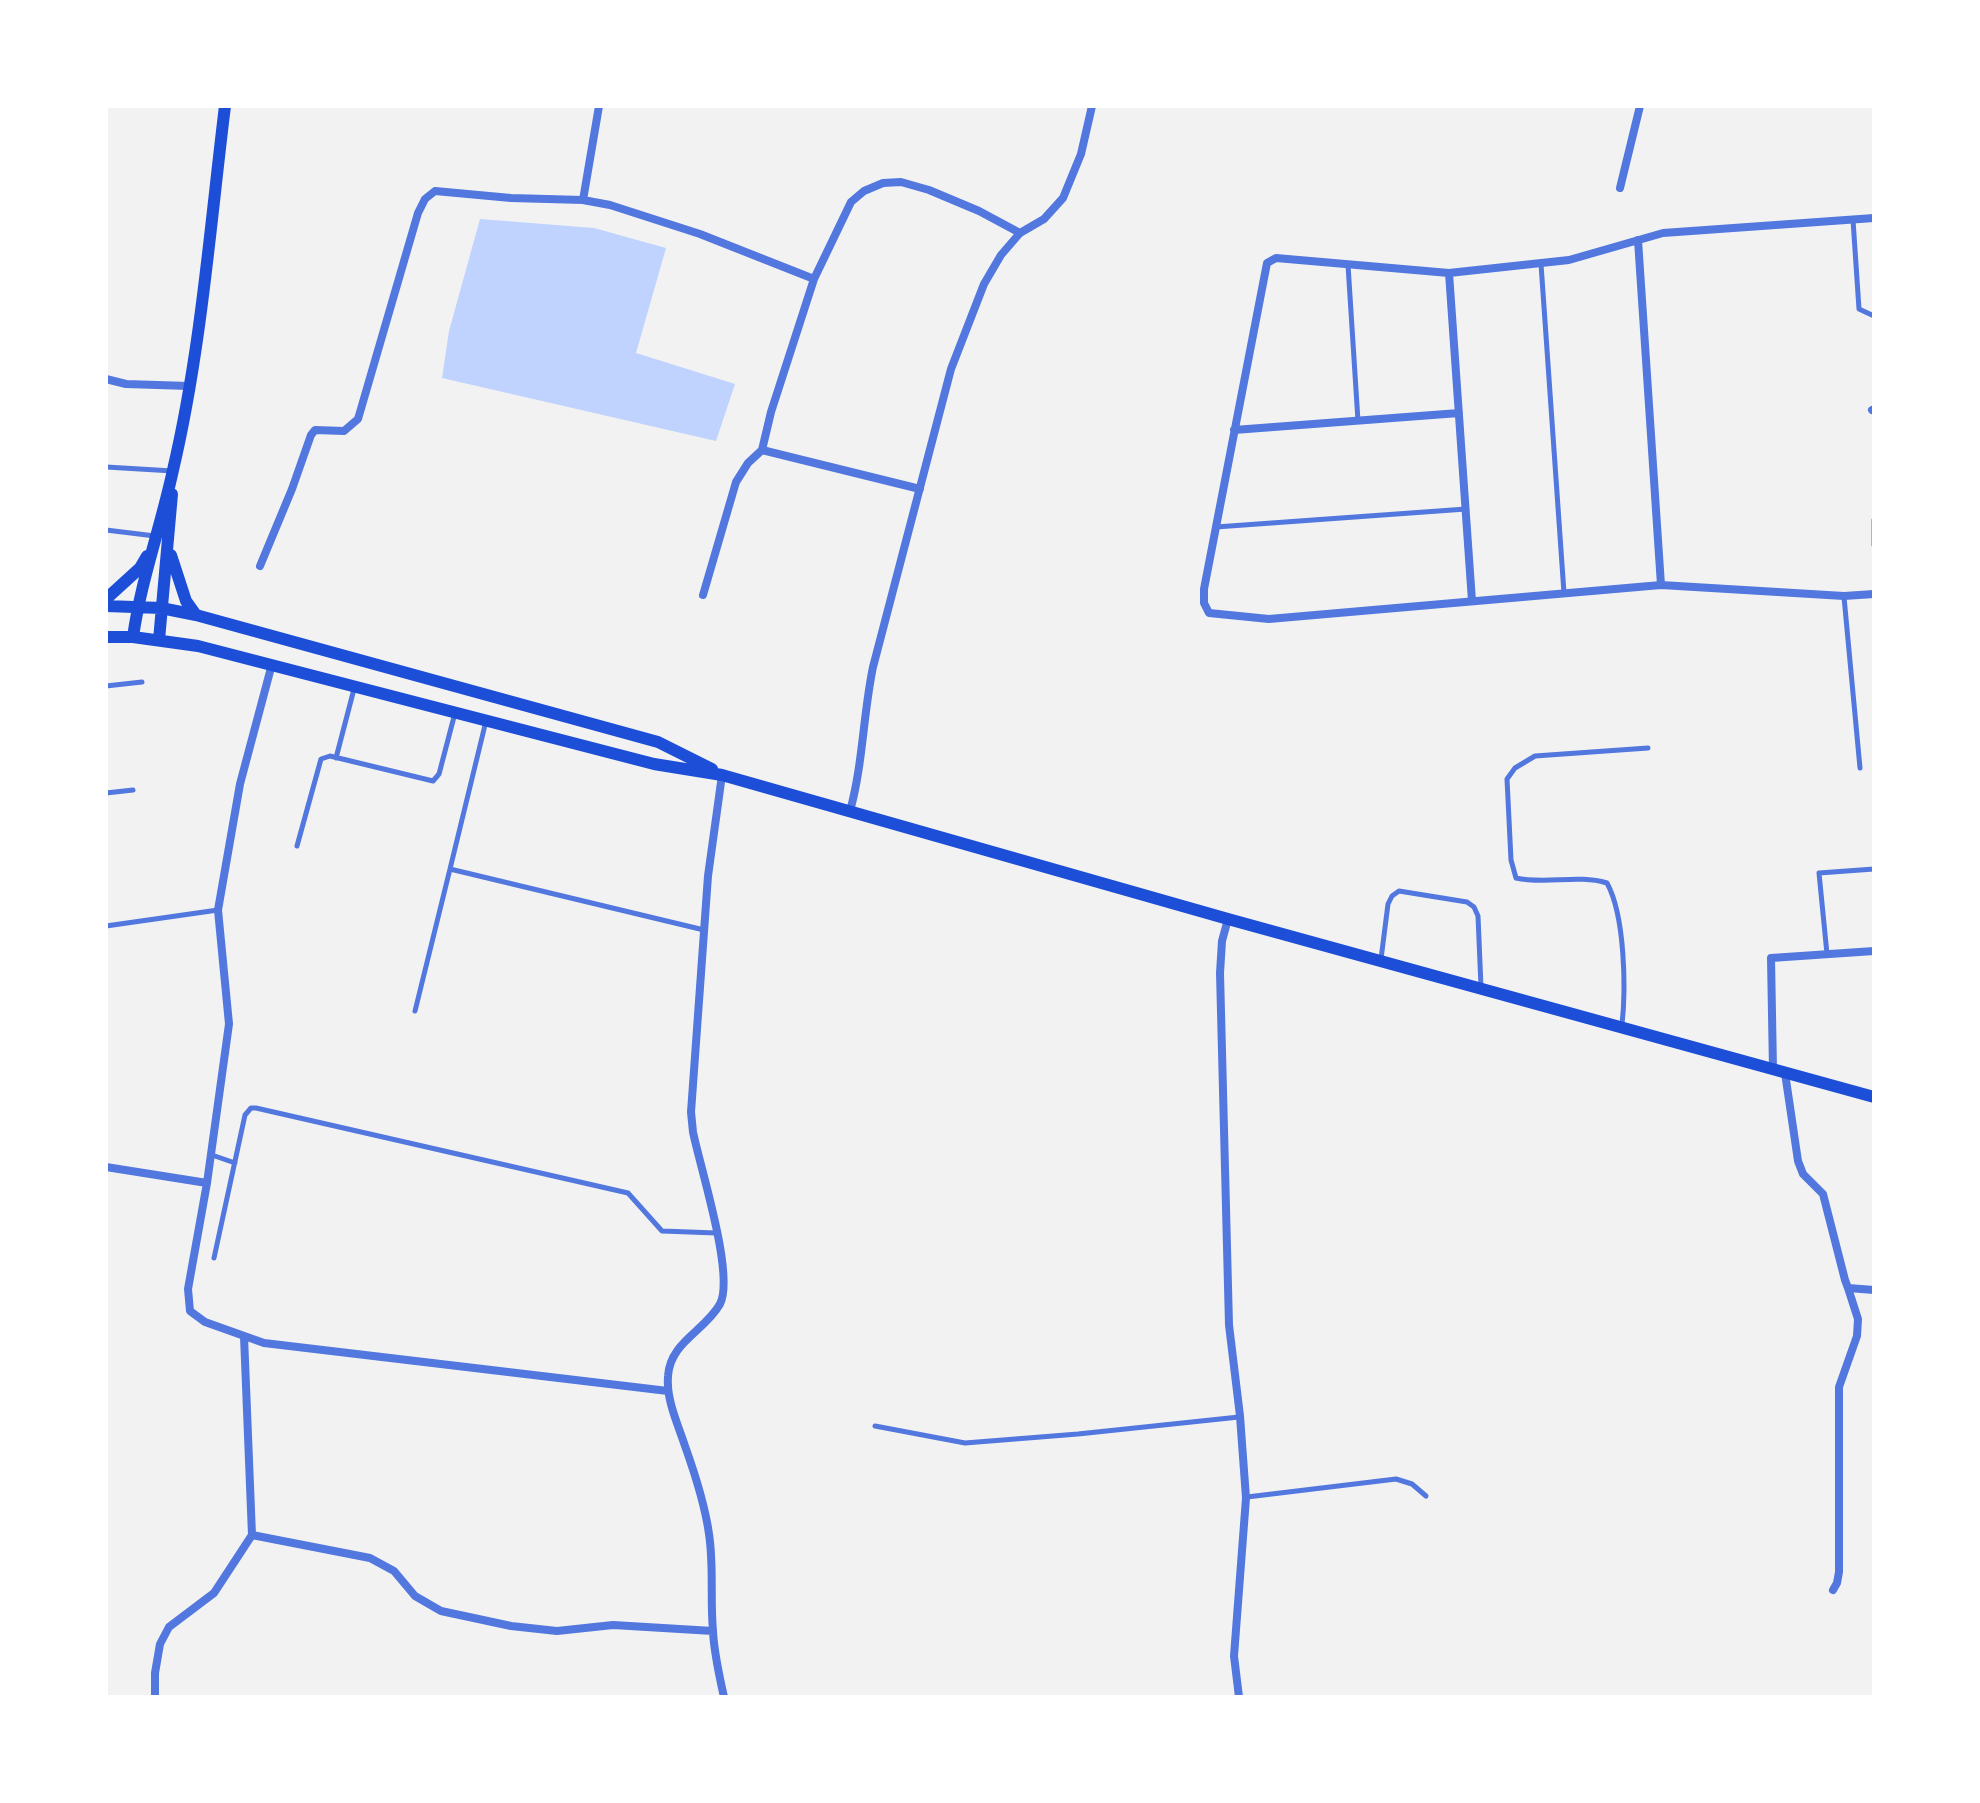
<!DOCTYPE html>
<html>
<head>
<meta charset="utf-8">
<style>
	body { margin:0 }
	#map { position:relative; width:1980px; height:1803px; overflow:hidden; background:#f2f2f2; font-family:"Fira Sans Condensed",sans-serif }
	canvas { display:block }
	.frame { position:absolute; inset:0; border:108px solid #fff; pointer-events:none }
</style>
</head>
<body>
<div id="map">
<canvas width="1980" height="1803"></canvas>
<div class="frame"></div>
</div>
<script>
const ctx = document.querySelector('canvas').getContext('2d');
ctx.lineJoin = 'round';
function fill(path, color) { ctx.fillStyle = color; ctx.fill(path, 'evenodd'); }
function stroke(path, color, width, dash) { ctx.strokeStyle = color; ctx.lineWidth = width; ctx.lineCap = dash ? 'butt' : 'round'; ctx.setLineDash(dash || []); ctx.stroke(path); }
const water = new Path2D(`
	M 480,219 L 594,228 L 666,248 L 636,353 L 735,384 L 716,441 L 442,378 L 449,331 Z`);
const service = new Path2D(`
	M 1853,220 L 1859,309 L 1874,316
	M 1541,264 L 1564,593
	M 1348,265 L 1358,421
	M 106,467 L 173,471
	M 1874,520 L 1874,545
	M 1216,527 L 1466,509
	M 106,530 L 155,536
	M 1844,597 L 1860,768
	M 106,686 L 142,682
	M 486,721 L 450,869 L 704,930
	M 336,758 L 354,689
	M 106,793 L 133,790
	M 297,846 L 321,759 L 330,756 L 433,781 L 439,774 L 455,713
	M 106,926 L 218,910
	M 1827,954 L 1819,873 L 1874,869
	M 1381,959 L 1388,904 L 1392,896 L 1399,891 L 1467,902 L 1474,907 L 1478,916 L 1481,987
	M 415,1011 L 450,869
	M 1622,1025 C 1626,988 1625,916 1607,883 C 1577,874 1546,885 1516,878 L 1511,860 L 1507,779 L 1515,768 L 1535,756 L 1648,748
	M 212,1155 L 235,1163
	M 214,1258 L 245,1115 L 251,1108 L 256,1108 L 628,1193 L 662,1231 L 716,1233
	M 875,1426 L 965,1443 L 1078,1434 L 1239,1417
	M 1247,1497 L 1396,1479 L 1412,1484 L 1426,1496`);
const minor = new Path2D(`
	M 1620,188 L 1640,106
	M 583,200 L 599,106
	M 1874,218 L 1663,233 L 1569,260 L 1449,273 L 1276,258 L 1267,263 L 1204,589 L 1204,603 L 1209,613 L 1269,619 L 1661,585 L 1844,596 L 1874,594
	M 1638,240 L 1661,585
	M 1449,273 L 1472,601
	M 106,379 L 126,384 L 189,386
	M 1872,410 L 1874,409
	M 1234,430 L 1459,413
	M 762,450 L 920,489
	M 260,566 L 292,489 L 311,435 L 315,430 L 344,431 L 358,419 L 418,213 L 425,199 L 435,191 L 511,198 L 583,200 L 610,205 L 700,234 L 814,279
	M 703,595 L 736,482 L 748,463 L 762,450 L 771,412 L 814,279 L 851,202 L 864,191 L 883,183 L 901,182 L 929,190 L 979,211 L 1020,233
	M 272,664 L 240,784 L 218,910 L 229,1024 L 207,1183 L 188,1289 L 190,1311 L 205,1322 L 264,1343 L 668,1391
	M 722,775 L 708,876 L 691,1112 L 693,1132 C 700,1167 735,1275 720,1304 C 705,1331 670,1342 668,1376 C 666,1400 678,1424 685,1446 C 695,1474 705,1505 709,1534 C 714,1566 710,1599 713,1631 C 714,1653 719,1675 724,1697
	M 850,811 C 863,764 863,715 873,667 L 951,369 L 984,284 L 1001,255 L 1020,233 L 1044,219 L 1063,198 L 1081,154 L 1092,106
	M 1228,919 L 1222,941 L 1220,973 L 1229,1325 L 1240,1416 L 1246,1498 L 1234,1656 L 1239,1697
	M 1773,1070 L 1771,958 L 1874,951
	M 1785,1073 L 1798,1161 L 1803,1174 L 1823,1194 L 1845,1280 L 1848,1288 L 1874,1290
	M 106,1167 L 207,1183
	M 244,1336 L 252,1535
	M 1833,1590 L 1837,1583 L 1839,1572 L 1839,1387 L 1857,1336 L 1858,1319 L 1848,1288
	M 155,1697 L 155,1673 L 160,1644 L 169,1627 L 214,1593 L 252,1535 L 370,1558 L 394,1571 L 415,1596 L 441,1611 L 511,1626 L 557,1631 L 613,1625 L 713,1631`);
const secondary = new Path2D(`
	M 171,555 L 186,601 L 196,615
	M 106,599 L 140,568 L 147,556
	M 106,606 L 161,608 L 196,615 L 658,742 L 712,769
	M 106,637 L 133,637 L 198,646 L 654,764 L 722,775 L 1228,919 L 1874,1097
	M 133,637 C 141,580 161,526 173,470 C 201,351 210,227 225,106
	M 159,640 L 172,494`);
fill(water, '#bfd3fe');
stroke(service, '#5277de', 5);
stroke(minor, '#5277de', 8);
stroke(secondary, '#1d4ed8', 12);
</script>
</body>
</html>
